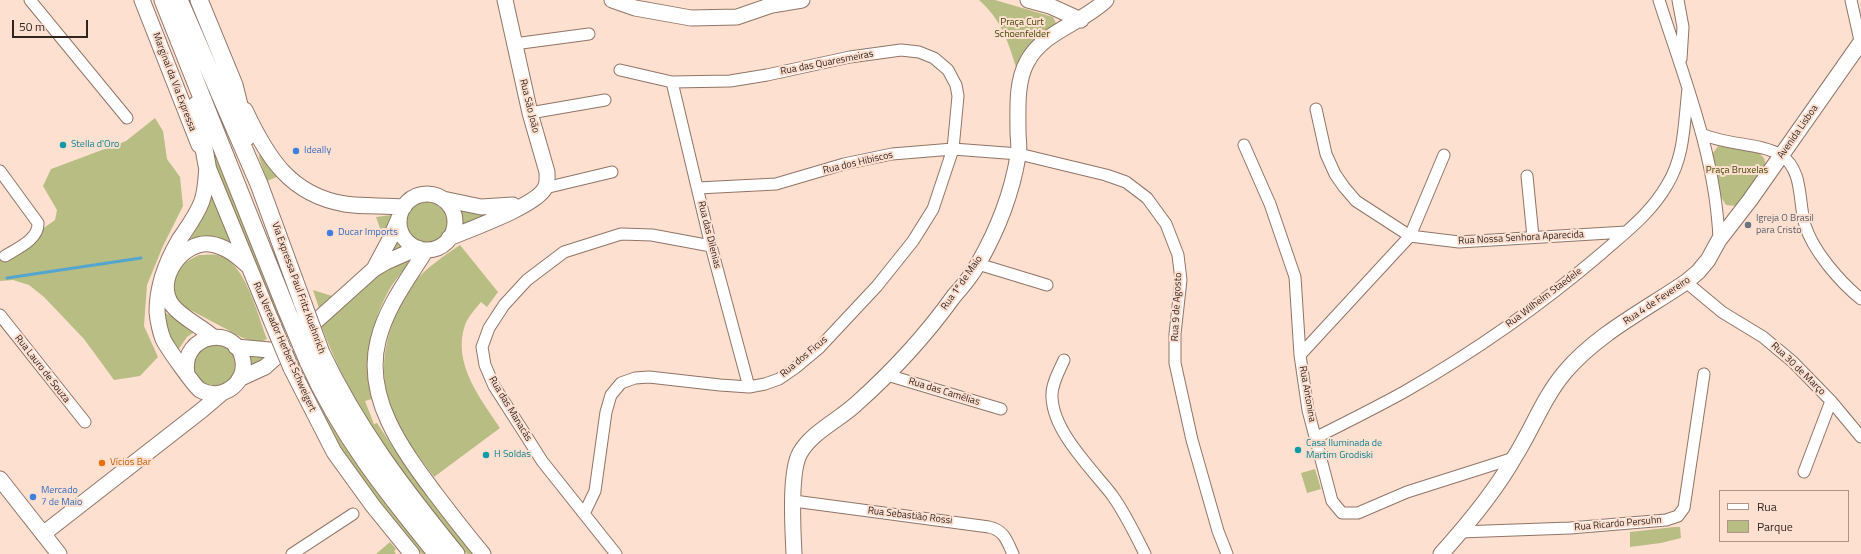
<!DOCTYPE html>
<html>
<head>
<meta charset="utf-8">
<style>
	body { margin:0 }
	#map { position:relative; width:1861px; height:554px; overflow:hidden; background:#fee0d0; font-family:"Titillium Web",sans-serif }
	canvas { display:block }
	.legend { position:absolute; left:1719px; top:490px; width:130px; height:52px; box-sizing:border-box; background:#fee0d0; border:1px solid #ab9589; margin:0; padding:5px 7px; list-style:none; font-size:12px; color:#2f241e }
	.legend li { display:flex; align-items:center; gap:8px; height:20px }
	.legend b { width:20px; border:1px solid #ab9589 }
	.scale { position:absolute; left:12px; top:20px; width:76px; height:18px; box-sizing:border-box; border:2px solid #2f241e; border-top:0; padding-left:5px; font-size:12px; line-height:14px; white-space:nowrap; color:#2f241e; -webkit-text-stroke:3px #fee0d0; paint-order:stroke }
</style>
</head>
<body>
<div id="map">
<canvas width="1861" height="554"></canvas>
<ul class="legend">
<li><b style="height:5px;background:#fff"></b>Rua</li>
<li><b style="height:11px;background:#b8bd83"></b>Parque</li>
</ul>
<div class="scale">50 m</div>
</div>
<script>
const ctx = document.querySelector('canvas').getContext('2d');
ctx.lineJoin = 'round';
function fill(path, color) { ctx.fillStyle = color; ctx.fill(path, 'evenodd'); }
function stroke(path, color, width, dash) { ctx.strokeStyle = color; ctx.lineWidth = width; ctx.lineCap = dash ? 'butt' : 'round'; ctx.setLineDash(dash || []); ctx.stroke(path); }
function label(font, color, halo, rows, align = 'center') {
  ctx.font = font + ' "Titillium Web",sans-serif'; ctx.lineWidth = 4; ctx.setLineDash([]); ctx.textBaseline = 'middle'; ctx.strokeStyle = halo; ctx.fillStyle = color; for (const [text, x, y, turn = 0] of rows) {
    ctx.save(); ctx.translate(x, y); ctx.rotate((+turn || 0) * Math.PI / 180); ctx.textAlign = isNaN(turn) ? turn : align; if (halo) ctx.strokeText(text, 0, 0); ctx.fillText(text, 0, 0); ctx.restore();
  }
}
const green = new Path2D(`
	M 979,0 L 995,0 L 1053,17 L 1056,23 L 1052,29 L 1030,47 L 1016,67 C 1008,41 1000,18 979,0 Z
	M 155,118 L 163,131 L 167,159 L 180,177 L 183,206 L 163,246 L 147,285 L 144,326 L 158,357 L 140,376 L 114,380 L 84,339 L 44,297 L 29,285 L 13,280 L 0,281 L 0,253 L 4,256 L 55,220 L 57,210 L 43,186 L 51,169 L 126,141 Z
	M 209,137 L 284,328 L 280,330 L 213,162 Z
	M 1718,146 L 1759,153 L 1764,158 L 1766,165 L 1741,203 L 1736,206 L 1726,205 L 1721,197 L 1711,156 Z
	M 260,153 L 279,176 L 267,181 L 259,157 Z
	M 212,188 L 234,244 C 210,235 206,235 185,248 L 205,214 Z
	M404 222a22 22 0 1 1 44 0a22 22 0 1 1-44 0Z
	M 458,209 L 484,212 L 484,218 L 459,229 Z
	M 391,215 L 385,242 L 376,217 Z
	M 398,234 L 409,247 L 387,256 Z
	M 460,245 L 498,292 L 487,307 L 481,302 C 475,309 468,317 465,325 C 452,363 480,398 500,428 L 434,477 C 422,460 408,444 398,425 C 390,407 383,385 384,366 C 385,337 398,301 417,279 C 429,266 445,255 460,245 Z
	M 199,255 C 205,255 211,254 217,255 C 245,260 258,316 267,339 C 259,344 252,341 243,338 L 181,305 L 172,294 C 173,271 179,265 199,255 Z
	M 408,258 L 411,262 C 402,272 393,282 387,294 C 370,325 365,365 372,399 L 365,401 L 374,424 L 377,423 L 400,458 L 474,554 L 467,554 C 431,509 393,465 363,415 C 347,387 334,358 322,328 L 321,324 L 373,273 Z
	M 313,290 L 332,296 L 319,308 Z
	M 164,312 L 197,330 L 187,337 L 176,353 L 170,345 Z
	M 225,343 L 238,360 L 233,381 L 212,389 L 194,377 L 193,356 L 203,345 Z
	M 292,349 C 306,379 321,409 339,438 C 366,478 398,516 428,554 L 422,554 L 362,480 L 335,440 L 289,350 Z
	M 246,354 L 271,354 L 247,373 Z
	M 1315,469 L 1321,489 L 1307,493 L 1301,473 Z
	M 1674,527 L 1680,527 L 1681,538 L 1661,543 L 1630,547 L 1630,532 Z
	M 390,542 L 396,549 L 394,551 L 396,554 L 376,554 Z`);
const stream = new Path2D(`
	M 7,278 L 141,258`);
const street = new Path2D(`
	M 30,0 L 127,118
	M 1659,0 C 1684,78 1716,157 1719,240
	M 1678,0 L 1683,27 L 1681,59
	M 1851,0 L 1861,45
	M 514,44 L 589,34
	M 672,82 L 711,246 L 749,387
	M 1316,109 L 1326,154 L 1335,174 L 1344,187 L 1356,201 L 1410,236 L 1459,242 L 1626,232
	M 530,113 L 605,100
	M 1702,134 C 1725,145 1761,143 1781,155 C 1804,171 1798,201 1805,225 C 1813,251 1840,282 1861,299
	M 1244,145 L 1270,204 L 1295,277 L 1300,355 L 1308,410 L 1332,501 L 1342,513 L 1358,513 L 1407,492 L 1514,458
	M 0,171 L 38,223 C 39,239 18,248 5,256
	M 1527,176 L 1533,237
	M 545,188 L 612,172
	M 698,188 L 776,184 L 844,164 L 892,154 L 953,149 L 1019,154 L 1106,175 L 1126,182 L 1147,198 L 1166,224 L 1178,255 L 1181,280 L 1175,334 L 1175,363 L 1192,440 L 1218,531 L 1227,554
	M 978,264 L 1047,285
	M 1686,282 L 1722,312 L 1763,337 L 1793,362 L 1831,401 L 1861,437
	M 0,315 L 85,422
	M 1300,355 L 1410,236 L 1444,155
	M 1064,360 C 1059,371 1051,385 1052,397 C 1053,432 1092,469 1112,495 C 1125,513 1135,534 1145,554
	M 887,375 L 1001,409
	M 1315,438 C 1345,423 1375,408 1404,392 C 1474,352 1541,305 1602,253 C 1626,232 1651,213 1667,185 C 1685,156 1684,122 1688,89
	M 1804,472 L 1831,401
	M 794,501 L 989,527 C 1004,530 1007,541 1013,554
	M 584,514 L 595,491 L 606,412 L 611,395 L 621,383 L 635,378 L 649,377 L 720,385 L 749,387 L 765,384 L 779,379 L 795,368 L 819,348 L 877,286 L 913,241 L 933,209 L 953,149 L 958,96 L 956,85 L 948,70 L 934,58 L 919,52 L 901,50 L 850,57 L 767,75 L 730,81 L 672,82 L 620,70
	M 1460,532 L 1570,528 L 1666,520 L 1678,516 L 1684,508 L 1704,374
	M 292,554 L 353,514
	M 616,554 L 542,461 L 523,431 L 494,386 L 485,365 L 482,347 L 489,328 L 504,305 L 527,280 L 564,252 L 621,234 L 652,235 L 711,246`);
const secondary = new Path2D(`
	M 142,0 L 199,145
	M 612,0 L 635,8 L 691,18 L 737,17 L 772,5 L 802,0
	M 1028,0 L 1050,6 L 1081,20
	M 245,110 C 267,157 290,195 345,204 C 365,207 384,205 404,207
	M 208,167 L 271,320
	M399 222a28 28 0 1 1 56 0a28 28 0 1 1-56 0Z
	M 443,199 L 481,207 L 513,205
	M 449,238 C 470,229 536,206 545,188 C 548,183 547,178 547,172 L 530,113 L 505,0
	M 426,250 C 408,279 386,307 378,341 C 364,398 402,449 434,492 C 450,513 466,534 483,554
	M 374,269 L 390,239 L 399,218
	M 213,337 C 201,326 182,318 172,305 C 154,280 182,241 210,244 C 225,246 236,255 247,265
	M 236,347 L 281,351
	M 291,368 L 334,452 L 373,506 L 412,554
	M 187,374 C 180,332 238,324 243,361 C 246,385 221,401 200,390 C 195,387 166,346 163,339 C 160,331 158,321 157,312 C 157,287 166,262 179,240 C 187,228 197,215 202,201 C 206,189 206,177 207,165
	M 239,379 L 265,367 L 374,269 L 386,262 L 418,248
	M 0,479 L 59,554
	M 43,534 L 202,410 L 222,393
	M 794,554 C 793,531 789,472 800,453 C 812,432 839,420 856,404 C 892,372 926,335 954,296 C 963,286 972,275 978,264 C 997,231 1012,192 1018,156 C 1020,148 1018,139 1018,132 C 1018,109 1016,82 1027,62 C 1043,31 1083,23 1106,0
	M 1441,554 C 1468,524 1494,493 1514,458 C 1532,430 1543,398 1565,372 C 1597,334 1645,310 1686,282 L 1698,272 L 1708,260 L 1719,240 L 1750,200 L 1861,42`);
const primary = new Path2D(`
	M 163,0 L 287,311
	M 179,0 L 259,184 L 303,304
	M 199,0 L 234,85 L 247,137
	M 196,105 L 207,165
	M 321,353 C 357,429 404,490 456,554
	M 308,361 C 341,435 386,491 437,554`);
const secondaryBridge = new Path2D(`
	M 271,320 L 291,368`);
const primaryBridge = new Path2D(`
	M 303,304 L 321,353
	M 287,311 L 308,361`);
const markers = [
	[63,145,4,"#0f9aa8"],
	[296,151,4,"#3f7fe0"],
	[1748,225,4,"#6b7280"],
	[330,233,4,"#3f7fe0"],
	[1298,450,4,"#0f9aa8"],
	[486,455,4,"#0f9aa8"],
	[102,463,4,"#e8710a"],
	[33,497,4,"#3f7fe0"]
];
const parkNames = [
	["Praça Curt",1022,23],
	["Schoenfelder",1022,35],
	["Praça Bruxelas",1737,171]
];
const streetNames = [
	["Rua das Quaresmeiras",827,63,-11],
	["Marginal da Via Expressa",174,82,69],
	["Rua São João",529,106,76],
	["Avenida Lisboa",1798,132,-55],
	["Rua dos Hibiscos",858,163,-13],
	["Rua das Dilenias",709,235,76],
	["Rua Nossa Senhora Aparecida",1521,238,-3],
	["Rua 1º de Maio",962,283,-55],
	["Via Expressa Paul Fritz Kuehnrich",298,288,70],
	["Rua Wilhelm Staedele",1544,298,-37],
	["Rua 4 de Fevereiro",1657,301,-34],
	["Rua 9 de Agosto",1177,307,-87],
	["Rua Vereador Herbert Schweigert",284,347,66],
	["Rua dos Ficus",804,357,-40],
	["Rua Lauro de Souza",42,369,52],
	["Rua 30 de Março",1798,369,44],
	["Rua das Camélias",944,392,17],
	["Rua Antonina",1307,394,80],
	["Rua das Manacás",510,409,59],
	["Rua Sebastião Rossi",910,516,7],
	["Rua Ricardo Persuhn",1618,524,-5]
];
const cultureNames = [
	["Stella d'Oro",71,145],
	["Casa Iluminada de",1306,444],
	["Martim Grodiski",1306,456],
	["H Soldas",494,455]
];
const shopNames = [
	["Ideally",304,151],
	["Ducar Imports",338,233],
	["Mercado",41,491],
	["7 de Maio",41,503]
];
const worshipNames = [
	["Igreja O Brasil",1756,219],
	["para Cristo",1756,231]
];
const foodNames = [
	["Vícios Bar",110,463]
];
fill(green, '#b8bd83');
stroke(stream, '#53a6d0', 3);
stroke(street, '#907567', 13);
stroke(secondary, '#907567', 17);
stroke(primary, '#907567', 19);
stroke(street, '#fff', 11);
stroke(secondary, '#fff', 15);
stroke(primary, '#fff', 17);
stroke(secondaryBridge, '#907567', 17, []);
stroke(primaryBridge, '#907567', 19, []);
stroke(secondaryBridge, '#fff', 15);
stroke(primaryBridge, '#fff', 17);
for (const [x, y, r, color] of markers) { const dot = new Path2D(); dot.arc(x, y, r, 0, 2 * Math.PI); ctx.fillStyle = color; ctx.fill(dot); stroke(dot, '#fee0d0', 1.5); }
label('10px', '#404203', '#fee0d0', parkNames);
label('10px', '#2f241e', '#fee0d0', streetNames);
label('10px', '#0d838f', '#fee0d0', cultureNames, 'left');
label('10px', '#366cbe', '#fee0d0', shopNames, 'left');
label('10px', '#5b616d', '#fee0d0', worshipNames, 'left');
label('10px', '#c56008', '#fee0d0', foodNames, 'left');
</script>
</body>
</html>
